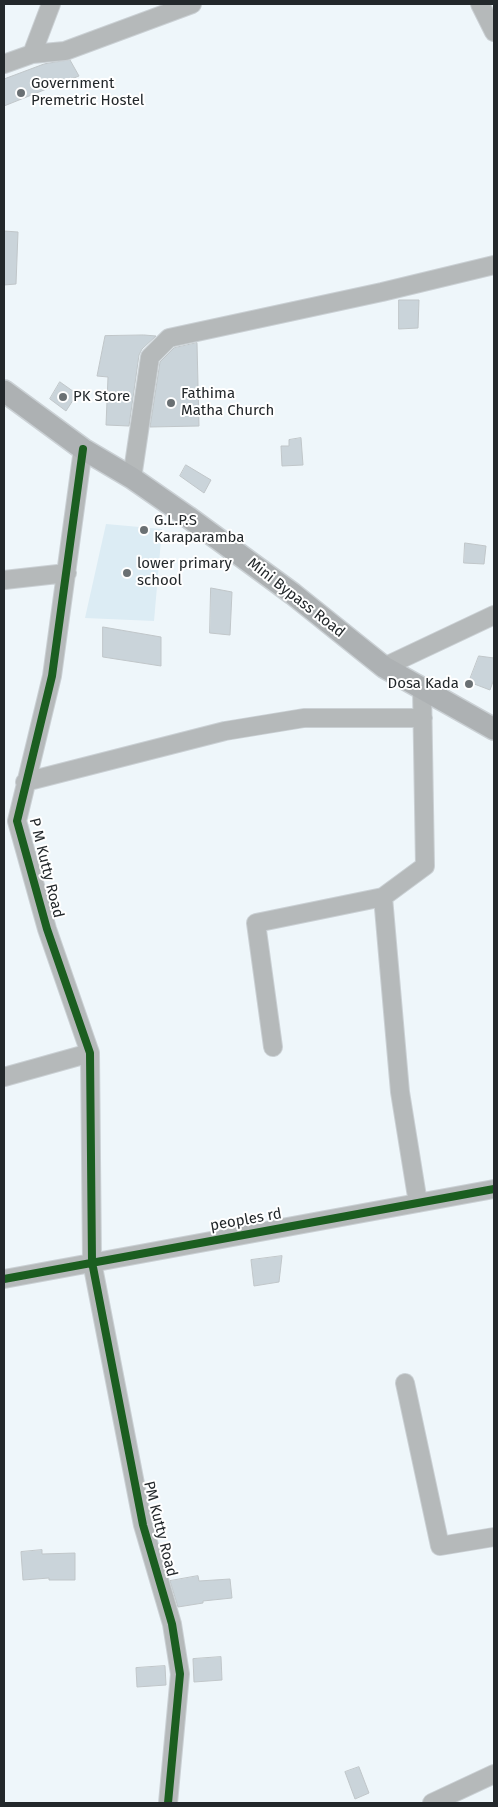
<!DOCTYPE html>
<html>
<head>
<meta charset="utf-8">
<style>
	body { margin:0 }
	#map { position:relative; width:498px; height:1807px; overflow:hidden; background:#eef6fa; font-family:"Fira Sans",sans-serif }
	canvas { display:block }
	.frame { position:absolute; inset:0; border:5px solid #23282b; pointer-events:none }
</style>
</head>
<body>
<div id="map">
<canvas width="498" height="1807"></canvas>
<div class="frame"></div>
</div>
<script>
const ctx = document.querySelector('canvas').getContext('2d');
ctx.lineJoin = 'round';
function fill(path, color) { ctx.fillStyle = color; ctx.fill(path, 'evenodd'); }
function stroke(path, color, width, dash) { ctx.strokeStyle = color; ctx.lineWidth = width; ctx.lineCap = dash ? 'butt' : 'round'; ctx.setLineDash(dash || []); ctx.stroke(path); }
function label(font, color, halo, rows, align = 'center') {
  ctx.font = font + ' "Fira Sans",sans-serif'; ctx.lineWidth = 4; ctx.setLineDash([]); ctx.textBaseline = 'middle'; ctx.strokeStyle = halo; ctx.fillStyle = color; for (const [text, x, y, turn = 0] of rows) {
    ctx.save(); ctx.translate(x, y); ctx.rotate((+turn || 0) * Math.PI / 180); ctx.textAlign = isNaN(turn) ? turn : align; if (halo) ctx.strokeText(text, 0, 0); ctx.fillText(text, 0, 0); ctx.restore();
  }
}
const built = new Path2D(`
	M 106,524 L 162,529 L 154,621 L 85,618 Z`);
const building = new Path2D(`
	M 70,60 L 79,76 L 4,106 L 4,79 L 44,64 Z
	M 4,231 L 18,232 L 16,284 L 4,285 Z
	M 399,300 L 419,300 L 418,328 L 399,329 Z
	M 144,335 L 156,336 L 142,349 L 139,355 L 129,426 L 106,425 L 108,377 L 97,376 L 105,336 Z
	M 197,343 L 199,426 L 150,427 L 160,362 L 174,348 Z
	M 60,382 L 77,394 L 66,411 L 50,399 Z
	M 301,438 L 303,465 L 282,466 L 281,446 L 289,446 L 289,440 Z
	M 186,465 L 211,480 L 204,493 L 180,476 Z
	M 465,543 L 486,546 L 484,564 L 464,563 Z
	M 211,588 L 232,592 L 230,635 L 210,633 Z
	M 103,627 L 161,637 L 161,666 L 103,657 Z
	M 479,656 L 494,658 L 494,679 L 490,690 L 469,682 Z
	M 282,1256 L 279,1282 L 254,1286 L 251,1260 Z
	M 42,1550 L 42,1554 L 75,1553 L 75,1580 L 49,1580 L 49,1578 L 23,1580 L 21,1552 Z
	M 198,1576 L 199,1581 L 230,1579 L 232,1598 L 203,1601 L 203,1603 L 178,1607 L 170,1581 Z
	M 221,1657 L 222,1680 L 194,1682 L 193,1659 Z
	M 165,1666 L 166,1685 L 137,1687 L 136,1668 Z
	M 359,1767 L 369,1793 L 355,1799 L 345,1772 Z`);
const minor = new Path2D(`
	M 480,4 L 494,32
	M 32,54 L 65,51 L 192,4
	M 4,64 L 32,54 L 51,4
	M 83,449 L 52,676 L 17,821 L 47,929 L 90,1053 L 92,1262 L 143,1525 L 172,1624 L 180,1674 L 168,1803
	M 132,478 L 150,357 L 169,338 L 382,292 L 494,265
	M 4,580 L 67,573
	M 384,667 L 494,615
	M 25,782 L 225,731 L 304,718 L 423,718
	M 383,897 L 400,1092 L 418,1203
	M 273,1047 L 256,923 L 383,897 L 425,866 L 422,688
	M 4,1077 L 90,1053
	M 4,1279 L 494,1189
	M 405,1383 L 440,1546 L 494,1537
	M 432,1803 L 494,1774`);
const major = new Path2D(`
	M 4,391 L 83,449 L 132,478 L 188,517 L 293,594 L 384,667 L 494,729`);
const cycleway = new Path2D(`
	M 83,449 L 52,676 L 17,821 L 47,929 L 90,1053 L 92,1262 L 143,1525 L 172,1624 L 180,1674 L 168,1803
	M 4,1279 L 494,1189`);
const markers = [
	[21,93,5,"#6a7073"],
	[63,397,5,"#6a7073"],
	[171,403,5,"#6a7073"],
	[144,530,5,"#6a7073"],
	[127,573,5,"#6a7073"],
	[469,684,5,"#6a7073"]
];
const poiNames = [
	["Government",31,84],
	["Premetric Hostel",31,101],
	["Fathima",181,394],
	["Matha Church",181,411],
	["PK Store",73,397],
	["G.L.P.S",154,521],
	["Karaparamba",154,538],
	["lower primary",137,564],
	["school",137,581],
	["Dosa Kada",459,684,"right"]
];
const streetNames = [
	["Mini Bypass Road",296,598,38],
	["P M Kutty Road",46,868,76],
	["peoples rd",246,1220,-10],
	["PM Kutty Road",160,1529,76]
];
fill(built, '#dcecf4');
fill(building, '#cad4da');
stroke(building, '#c0c6c9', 1);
stroke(minor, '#cad0d4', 20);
stroke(major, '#cad0d4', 24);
stroke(minor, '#b5b9ba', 18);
stroke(major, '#adb1b3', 21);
stroke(cycleway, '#1b5e20', 8);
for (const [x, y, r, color] of markers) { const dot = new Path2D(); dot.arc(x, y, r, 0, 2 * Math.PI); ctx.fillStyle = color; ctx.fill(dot); stroke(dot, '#fff', 2); }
label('15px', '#23282b', '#fff', poiNames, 'left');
label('15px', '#23282b', '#fff', streetNames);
</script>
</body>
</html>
